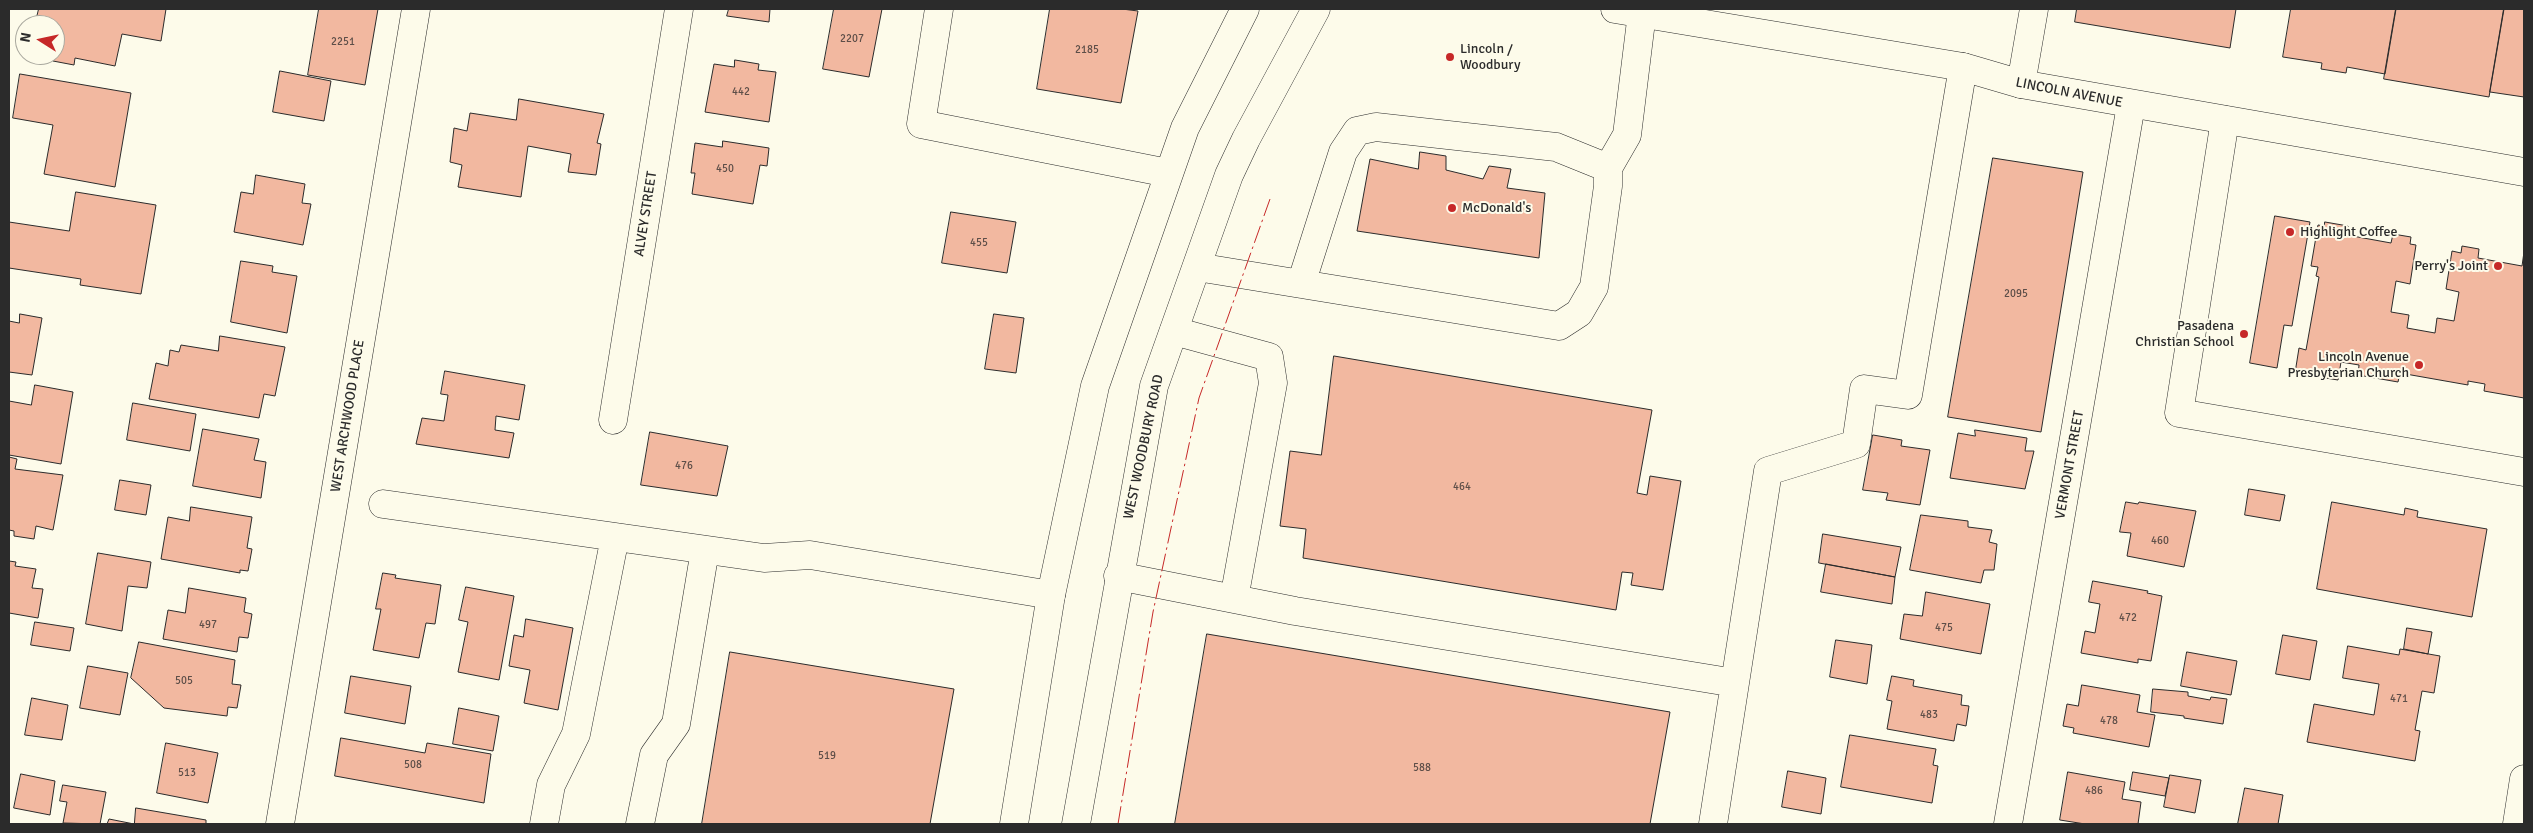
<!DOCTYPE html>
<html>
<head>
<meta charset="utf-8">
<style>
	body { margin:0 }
	#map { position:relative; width:2533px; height:833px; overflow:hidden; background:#fdfbea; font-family:Signika,sans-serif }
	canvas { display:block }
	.frame { position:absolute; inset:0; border:10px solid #2b2b2b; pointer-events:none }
	.north { position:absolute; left:15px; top:15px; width:50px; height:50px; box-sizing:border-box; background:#fdfbea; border:1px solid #a9a89e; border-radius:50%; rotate:280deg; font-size:14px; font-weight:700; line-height:20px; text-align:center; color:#2b2b2b }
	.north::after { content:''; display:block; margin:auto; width:18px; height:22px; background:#c62828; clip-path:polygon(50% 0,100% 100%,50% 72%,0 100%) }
</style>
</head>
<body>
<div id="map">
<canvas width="2533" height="833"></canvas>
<div class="frame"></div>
<div class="north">N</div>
</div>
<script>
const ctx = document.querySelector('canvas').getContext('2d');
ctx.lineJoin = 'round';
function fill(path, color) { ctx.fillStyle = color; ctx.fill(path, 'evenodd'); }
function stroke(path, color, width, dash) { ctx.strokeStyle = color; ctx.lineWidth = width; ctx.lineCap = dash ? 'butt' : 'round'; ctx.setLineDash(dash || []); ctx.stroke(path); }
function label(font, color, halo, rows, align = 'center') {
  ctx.font = font + ' Signika,sans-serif'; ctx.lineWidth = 4; ctx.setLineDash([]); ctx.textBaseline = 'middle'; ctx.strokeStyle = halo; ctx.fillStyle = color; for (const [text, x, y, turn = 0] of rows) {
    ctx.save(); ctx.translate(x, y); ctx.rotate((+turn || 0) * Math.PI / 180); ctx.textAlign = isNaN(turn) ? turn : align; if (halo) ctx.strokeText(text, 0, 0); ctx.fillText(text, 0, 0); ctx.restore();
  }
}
const building = new Path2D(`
	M 39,9 L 166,9 L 161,41 L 122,34 L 115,66 L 75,58 L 74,65 L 53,61 L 55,25 L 35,25 Z
	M 319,9 L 378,9 L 365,85 L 308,75 Z
	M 729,9 L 770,9 L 769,22 L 727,16 Z
	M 834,9 L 882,9 L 869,77 L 823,69 Z
	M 1050,9 L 1122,9 L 1138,11 L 1121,103 L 1037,89 Z
	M 2077,9 L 2236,9 L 2230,48 L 2075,22 Z
	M 2291,9 L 2396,9 L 2385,74 L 2347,67 L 2346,73 L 2321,69 L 2322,63 L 2283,57 Z
	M 2396,9 L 2504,9 L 2489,97 L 2384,79 Z
	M 2504,9 L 2524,9 L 2524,97 L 2490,92 Z
	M 735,60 L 759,64 L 758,70 L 776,72 L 769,122 L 705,112 L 714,64 L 734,67 Z
	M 280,71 L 331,81 L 324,121 L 273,112 Z
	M 20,74 L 131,93 L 115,187 L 44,174 L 53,125 L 13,118 Z
	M 519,99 L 604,114 L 597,143 L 601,144 L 596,175 L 568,172 L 571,154 L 528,146 L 521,197 L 458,187 L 462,165 L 450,162 L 454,128 L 467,131 L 470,113 L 516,120 Z
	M 723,141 L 769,148 L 767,166 L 760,165 L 753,204 L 692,194 L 695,173 L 691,173 L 695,143 L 722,147 Z
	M 1420,152 L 1446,156 L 1446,170 L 1483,179 L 1489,166 L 1511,169 L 1507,188 L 1545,193 L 1539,258 L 1357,231 L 1370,159 L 1418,169 Z
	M 1993,158 L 2083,172 L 2041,432 L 1948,417 Z
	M 256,175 L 305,184 L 302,203 L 311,204 L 303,245 L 234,232 L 241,192 L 253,194 Z
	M 76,192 L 156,205 L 141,294 L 80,285 L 81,279 L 9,268 L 9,222 L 69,231 Z
	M 951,212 L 1016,222 L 1007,273 L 942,263 Z
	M 2275,216 L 2310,222 L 2292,326 L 2284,325 L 2277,368 L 2250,363 Z
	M 2325,222 L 2348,226 L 2347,235 L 2391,243 L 2393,234 L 2411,237 L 2410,244 L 2416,245 L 2410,284 L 2396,281 L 2391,312 L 2409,315 L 2407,328 L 2435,333 L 2437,318 L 2454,321 L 2459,292 L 2446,289 L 2452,251 L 2461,253 L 2462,246 L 2479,249 L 2478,258 L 2522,266 L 2524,252 L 2524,398 L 2484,391 L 2485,384 L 2468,381 L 2468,385 L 2400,373 L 2398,382 L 2358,375 L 2359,365 L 2341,362 L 2338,380 L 2295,373 L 2299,348 L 2306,350 L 2319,277 L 2316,276 L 2318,267 L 2311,266 L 2318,225 L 2324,226 Z
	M 241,261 L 273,266 L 272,272 L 297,276 L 287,333 L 231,322 Z
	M 20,314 L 42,318 L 32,375 L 9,372 L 9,321 L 19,323 Z
	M 994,314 L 1024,318 L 1016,373 L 985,369 Z
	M 220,336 L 285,347 L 275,396 L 264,394 L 259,418 L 149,399 L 156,363 L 168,366 L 170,350 L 179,352 L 181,345 L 218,351 Z
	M 1334,356 L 1652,410 L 1637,493 L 1647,495 L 1650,476 L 1681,481 L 1663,590 L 1631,585 L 1633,573 L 1622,572 L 1616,610 L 1303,558 L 1306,529 L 1280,526 L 1290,451 L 1321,455 Z
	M 445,371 L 525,385 L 519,420 L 496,416 L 495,430 L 514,433 L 509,458 L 416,444 L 422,418 L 444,421 L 448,395 L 441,394 Z
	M 35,385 L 73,392 L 61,464 L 9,455 L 9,401 L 31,405 Z
	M 133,403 L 196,414 L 190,451 L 127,440 Z
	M 203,429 L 259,439 L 254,460 L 266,462 L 261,498 L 193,486 Z
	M 1975,430 L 2027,438 L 2025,451 L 2034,451 L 2025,489 L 1950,478 L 1958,433 L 1975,436 Z
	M 650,432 L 728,446 L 717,496 L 641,485 Z
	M 1873,435 L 1902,440 L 1901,446 L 1930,450 L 1920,505 L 1886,500 L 1888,493 L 1863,490 Z
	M 9,457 L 17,459 L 15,469 L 63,475 L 53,530 L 36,526 L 34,539 L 14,536 L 14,531 L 9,530 Z
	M 120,480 L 151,485 L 146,515 L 115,510 Z
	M 2249,489 L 2285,495 L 2280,521 L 2245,515 Z
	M 2126,502 L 2138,504 L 2139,502 L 2196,511 L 2184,567 L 2127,556 L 2131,533 L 2120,532 Z
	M 2332,502 L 2404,515 L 2405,508 L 2418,511 L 2417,517 L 2487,529 L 2472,617 L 2317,589 Z
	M 191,507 L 252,517 L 247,548 L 252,549 L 248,571 L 240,570 L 240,573 L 161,559 L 168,517 L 189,521 Z
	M 1921,515 L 1968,521 L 1968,527 L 1992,530 L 1989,542 L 1997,544 L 1994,570 L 1984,570 L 1981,583 L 1910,570 Z
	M 1823,534 L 1901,547 L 1895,577 L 1819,563 Z
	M 98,553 L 151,562 L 147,588 L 128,586 L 122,631 L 86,624 Z
	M 9,561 L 16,562 L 15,566 L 36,569 L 32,588 L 43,589 L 38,618 L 9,613 Z
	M 1826,564 L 1895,577 L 1892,604 L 1821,592 Z
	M 383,573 L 396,575 L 395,578 L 441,585 L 435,624 L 426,623 L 419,658 L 373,650 L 381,609 L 376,609 Z
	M 2093,581 L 2148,591 L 2147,593 L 2162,596 L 2151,661 L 2138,659 L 2138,663 L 2081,653 L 2085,631 L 2095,633 L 2100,604 L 2089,602 Z
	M 466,587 L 514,596 L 499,680 L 458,672 L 468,622 L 459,620 Z
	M 189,588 L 246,598 L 244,612 L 252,614 L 248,638 L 239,637 L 237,652 L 163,639 L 168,610 L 185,613 Z
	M 1926,592 L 1990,604 L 1981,654 L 1900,639 L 1904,614 L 1922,616 Z
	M 526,619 L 573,628 L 558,710 L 524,703 L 530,670 L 509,666 L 514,635 L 523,637 Z
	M 35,622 L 74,628 L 70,651 L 31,645 Z
	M 2407,628 L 2432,632 L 2428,654 L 2404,649 Z
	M 1207,634 L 1670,712 L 1650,824 L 1175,824 Z
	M 2283,635 L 2317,641 L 2310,680 L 2276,674 Z
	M 1836,640 L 1872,645 L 1867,684 L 1830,677 Z
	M 139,642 L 235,660 L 232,684 L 241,685 L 237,708 L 228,707 L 227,716 L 164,708 L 131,678 Z
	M 2348,646 L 2399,655 L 2400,649 L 2440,656 L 2434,693 L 2422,691 L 2415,730 L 2420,731 L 2415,761 L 2307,742 L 2314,704 L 2374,715 L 2379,684 L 2343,678 Z
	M 730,652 L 954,689 L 930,824 L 702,824 Z
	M 2187,652 L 2237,661 L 2231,695 L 2181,686 Z
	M 88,666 L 128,673 L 120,715 L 80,708 Z
	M 351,676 L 411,686 L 405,724 L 345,713 Z
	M 1892,676 L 1914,680 L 1913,686 L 1962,695 L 1961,705 L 1969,706 L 1966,726 L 1957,724 L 1954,741 L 1887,729 L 1892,701 L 1887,700 Z
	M 2082,685 L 2140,695 L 2137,712 L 2155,715 L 2149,747 L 2073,733 L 2074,728 L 2063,726 L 2067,704 L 2078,706 Z
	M 2153,689 L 2188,692 L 2188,696 L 2210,700 L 2211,697 L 2227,699 L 2223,724 L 2184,718 L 2184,716 L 2151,712 Z
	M 32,698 L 68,705 L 62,740 L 25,735 Z
	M 459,708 L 499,716 L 493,751 L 453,744 Z
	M 1850,735 L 1936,749 L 1933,765 L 1938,766 L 1932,803 L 1841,787 Z
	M 341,738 L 425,753 L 427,743 L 491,754 L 484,803 L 335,776 Z
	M 166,743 L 218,753 L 208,803 L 157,793 Z
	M 1788,771 L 1826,778 L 1821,814 L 1782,807 Z
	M 2068,772 L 2125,782 L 2122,799 L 2141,802 L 2138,824 L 2085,824 L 2060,820 Z
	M 2133,772 L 2169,778 L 2165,796 L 2130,790 Z
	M 21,774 L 55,781 L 50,815 L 14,808 Z
	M 2170,775 L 2201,780 L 2195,813 L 2164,807 Z
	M 63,785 L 106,792 L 100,824 L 63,823 L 67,802 L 60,801 Z
	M 2245,788 L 2283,795 L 2278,824 L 2238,824 Z
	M 136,808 L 206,820 L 206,824 L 107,824 L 109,819 L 134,824 Z`);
const minor = new Path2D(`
	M 939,9 L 921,124 L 1168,173
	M 2021,84 L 2034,9
	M 2225,120 L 2179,413 L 2524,472
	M 1197,267 L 1559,326 L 1579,313 L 1594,287 L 1608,186 L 1608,168 L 1627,135 L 1642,13
	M 1301,284 L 1343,152 L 1357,131 L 1376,127 L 1556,147 L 1608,168
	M 1174,331 L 1269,357 L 1273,383 L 1234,599
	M 613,420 L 679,9
	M 383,504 L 764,558 L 810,555 L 1051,595
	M 1118,576 L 1295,611 L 1735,683
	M 280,824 L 416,9
	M 544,824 L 551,785 L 576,734 L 615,537
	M 640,824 L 654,755 L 676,724 L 705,550
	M 1713,824 L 1768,471 L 1856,444 L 1864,389 L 1908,395 L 1963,67
	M 2008,824 L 2131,105
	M 2517,824 L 2524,779`);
const major = new Path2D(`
	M 1615,9 L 1963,67 L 2021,84 L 2524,172
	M 1014,824 L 1051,595 L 1095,386 L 1185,128 L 1245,9
	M 1076,824 L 1154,386 L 1229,175 L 1246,139 L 1316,9`);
const power = new Path2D(`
	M 1118,824 L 1153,612 L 1199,398 L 1270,199`);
const markers = [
	[1450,57,5,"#c62828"],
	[1452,208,5,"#c62828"],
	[2290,232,5,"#c62828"],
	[2498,266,5,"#c62828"],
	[2244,334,5,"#c62828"],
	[2419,365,5,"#c62828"]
];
const numberNames = [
	["2207",852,39],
	["2251",343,42],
	["2185",1087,50],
	["442",741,92],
	["450",725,169],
	["455",979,243],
	["2095",2016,294],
	["476",684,466],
	["464",1462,487],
	["460",2160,541],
	["472",2128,618],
	["497",208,625],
	["475",1944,628],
	["505",184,681],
	["471",2399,699],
	["483",1929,715],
	["478",2109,721],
	["519",827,756],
	["508",413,765],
	["588",1422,768],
	["513",187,773],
	["486",2094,791]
];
const poiNames = [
	["Lincoln /",1460,49],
	["Woodbury",1460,65],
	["McDonald's",1462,208],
	["Highlight Coffee",2300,232],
	["Perry's Joint",2488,266,"right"],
	["Pasadena",2234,326,"right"],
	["Christian School",2234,342,"right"],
	["Lincoln Avenue",2409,357,"right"],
	["Presbyterian Church",2409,373,"right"]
];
const streetNames = [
	["LINCOLN AVENUE",2069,93,11],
	["ALVEY STREET",646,214,-81],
	["WEST ARCHWOOD PLACE",348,416,-81],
	["WEST WOODBURY ROAD",1144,447,-78],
	["VERMONT STREET",2070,465,-80]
];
fill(building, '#f2b8a0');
stroke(building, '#2b2b2b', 1);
stroke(minor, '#2b2b2b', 29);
stroke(major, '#2b2b2b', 29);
stroke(minor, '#fdfbea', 28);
stroke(major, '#fdfbea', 28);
stroke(power, '#c62828', 1, [18, 4, 2.5, 4]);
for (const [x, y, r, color] of markers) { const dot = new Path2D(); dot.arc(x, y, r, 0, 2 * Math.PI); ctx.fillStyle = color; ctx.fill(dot); stroke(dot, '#fdfbea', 2); }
label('11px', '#5d4e48', null, numberNames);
label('14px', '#2b2b2b', '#fdfbea', poiNames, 'left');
label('14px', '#2b2b2b', '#fdfbea', streetNames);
</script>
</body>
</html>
